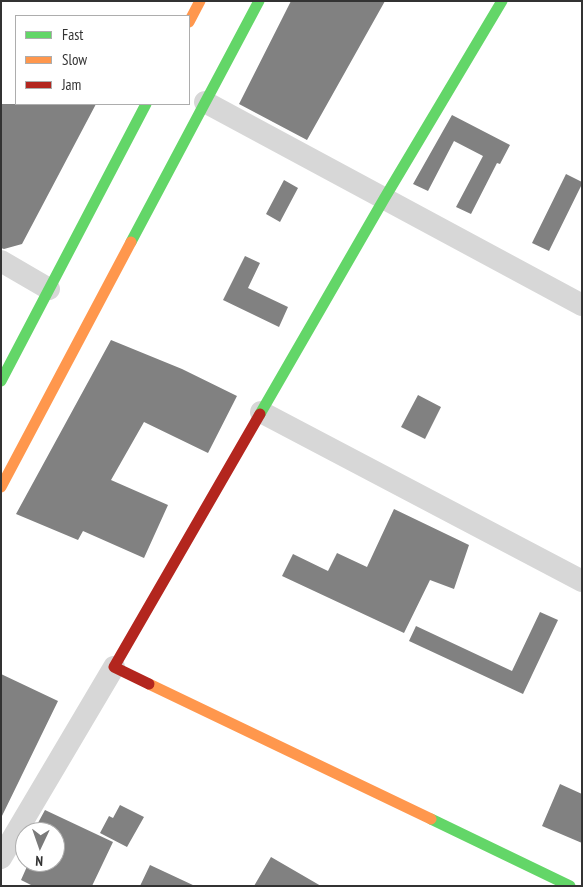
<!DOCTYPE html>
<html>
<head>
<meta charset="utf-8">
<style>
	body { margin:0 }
	#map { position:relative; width:583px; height:887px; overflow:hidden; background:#fff; font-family:"PT Sans Narrow",sans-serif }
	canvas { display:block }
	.frame { position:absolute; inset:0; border:2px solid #333; pointer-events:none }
	.legend { position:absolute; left:15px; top:15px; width:175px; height:90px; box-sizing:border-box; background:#fff; border:1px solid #adadad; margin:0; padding:6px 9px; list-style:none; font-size:15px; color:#333 }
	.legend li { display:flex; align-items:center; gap:10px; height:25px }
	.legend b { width:25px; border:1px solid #adadad }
	.north { position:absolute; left:15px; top:822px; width:50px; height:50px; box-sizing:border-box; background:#fff; border:1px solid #adadad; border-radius:50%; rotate:183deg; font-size:14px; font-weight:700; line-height:20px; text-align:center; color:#333 }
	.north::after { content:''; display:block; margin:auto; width:18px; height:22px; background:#7a7a7a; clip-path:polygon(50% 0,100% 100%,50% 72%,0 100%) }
</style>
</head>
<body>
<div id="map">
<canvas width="583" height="887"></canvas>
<div class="frame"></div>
<ul class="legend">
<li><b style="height:6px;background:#63d668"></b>Fast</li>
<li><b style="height:6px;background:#ff974d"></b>Slow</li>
<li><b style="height:6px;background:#b3261e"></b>Jam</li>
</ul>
<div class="north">N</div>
</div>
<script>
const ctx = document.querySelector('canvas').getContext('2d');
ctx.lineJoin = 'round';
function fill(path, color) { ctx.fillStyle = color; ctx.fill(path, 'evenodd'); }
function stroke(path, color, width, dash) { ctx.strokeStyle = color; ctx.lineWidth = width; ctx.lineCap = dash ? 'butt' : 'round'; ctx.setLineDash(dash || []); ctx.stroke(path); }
const building = new Path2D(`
	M 291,1 L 385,1 L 307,140 L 239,104 Z
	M 1,104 L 96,104 L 22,244 L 4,249 L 1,248 Z
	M 452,115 L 510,145 L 500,164 L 497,163 L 471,214 L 456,207 L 483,156 L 454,141 L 428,191 L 413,184 Z
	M 566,174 L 582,182 L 582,184 L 549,251 L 532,243 Z
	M 284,180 L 298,188 L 280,222 L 266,214 Z
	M 245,256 L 260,263 L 248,288 L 288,307 L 279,327 L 223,300 Z
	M 111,340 L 182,369 L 237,396 L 208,453 L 144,422 L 111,480 L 168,505 L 144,558 L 83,531 L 78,540 L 16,514 Z
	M 418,395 L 441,407 L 425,439 L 401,427 Z
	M 394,509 L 469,545 L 454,589 L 430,580 L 404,633 L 282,576 L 293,554 L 328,571 L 337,553 L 367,567 Z
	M 540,612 L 558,620 L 523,694 L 409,641 L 416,626 L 512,671 Z
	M 1,674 L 58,701 L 1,818 Z
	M 560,784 L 582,794 L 582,843 L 542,826 Z
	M 120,805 L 144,817 L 127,847 L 100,833 L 109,816 L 113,818 Z
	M 45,810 L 113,842 L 92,886 L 33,886 L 21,880 L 29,862 L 55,862 L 55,832 L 33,832 Z
	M 271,857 L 321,886 L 254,886 Z
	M 150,865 L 195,886 L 140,886 Z`);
const street = new Path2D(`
	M 205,102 L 582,305
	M 1,261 L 49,289
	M 261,412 L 582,581
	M 1,858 L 114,667`);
const fast = new Path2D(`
	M 131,242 L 259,1
	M 1,381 L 146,104
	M 260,414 L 384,199 L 502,1
	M 431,819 L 570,886`);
const slow = new Path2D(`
	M 189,22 L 200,1
	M 1,487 L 131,242
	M 149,684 L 431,819`);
const jam = new Path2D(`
	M 149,684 L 114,667 L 260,414`);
fill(building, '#818181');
stroke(street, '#d7d7d7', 22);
stroke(fast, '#63d668', 11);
stroke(slow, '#ff974d', 11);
stroke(jam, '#b3261e', 11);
</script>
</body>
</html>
